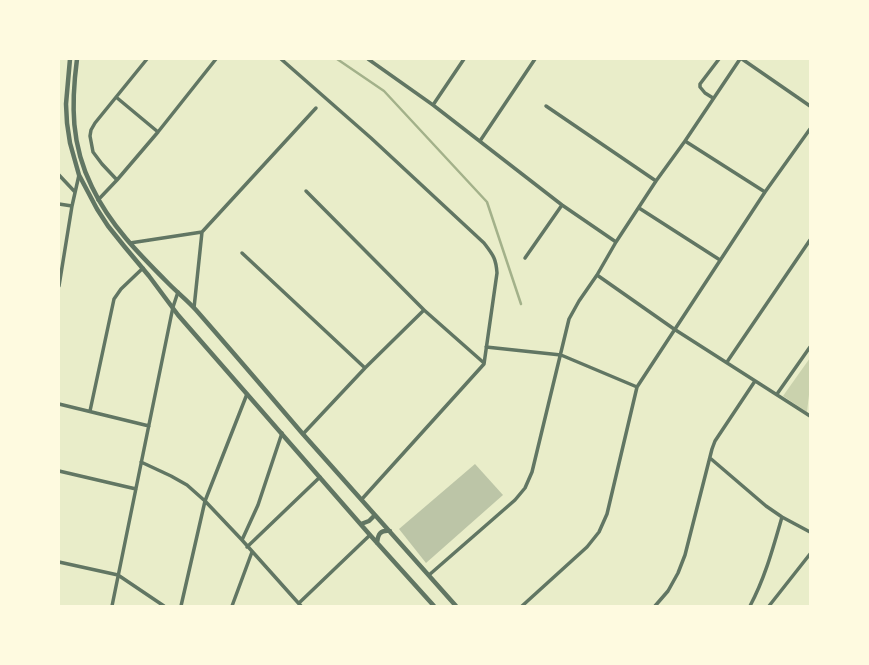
<!DOCTYPE html>
<html>
<head>
<meta charset="utf-8">
<style>
	body { margin:0 }
	#map { position:relative; width:869px; height:665px; overflow:hidden; background:#e9edc9; font-family:Poppins,sans-serif }
	canvas { display:block }
	.frame { position:absolute; inset:0; border:60px solid #fefae0; pointer-events:none }
</style>
</head>
<body>
<div id="map">
<canvas width="869" height="665"></canvas>
<div class="frame"></div>
</div>
<script>
const ctx = document.querySelector('canvas').getContext('2d');
ctx.lineJoin = 'round';
function fill(path, color) { ctx.fillStyle = color; ctx.fill(path, 'evenodd'); }
function stroke(path, color, width, dash) { ctx.strokeStyle = color; ctx.lineWidth = width; ctx.lineCap = dash ? 'butt' : 'round'; ctx.setLineDash(dash || []); ctx.stroke(path); }
const green = new Path2D(`
	M 810,358 L 810,386 L 807,412 L 783,396 Z`);
const stream = new Path2D(`
	M 337,59 L 384,91 L 487,202 L 521,304`);
const building = new Path2D(`
	M 475,464 L 503,495 L 426,563 L 399,529 Z`);
const minor = new Path2D(`
	M 281,59 L 371,138 L 484,243 C 493,255 496,258 497,273 L 484,364 L 362,499
	M 368,59 L 433,105 L 562,205 L 616,242
	M 742,59 L 810,106
	M 116,97 L 158,132
	M 713,98 L 705,93 L 700,87 L 700,84 L 719,59
	M 433,105 L 464,59
	M 546,106 L 656,181
	M 480,141 L 535,59
	M 685,141 L 765,192
	M 59,175 L 75,192
	M 117,180 L 102,164 L 93,152 L 90,136 L 91,130 L 95,123 L 147,59
	M 306,191 L 424,310 L 484,363
	M 98,200 L 117,180 L 158,132 L 216,59
	M 59,204 L 72,206
	M 639,208 L 720,260
	M 202,232 L 316,108
	M 130,243 L 202,232 L 194,308
	M 242,253 L 365,368
	M 525,258 L 562,205
	M 597,275 L 674,329 L 810,416
	M 59,286 L 72,206 L 79,175
	M 486,347 L 561,355 L 637,387
	M 727,362 L 810,240
	M 777,394 L 810,347
	M 59,404 L 149,426
	M 90,411 L 114,299 L 121,289 L 143,268
	M 303,434 L 365,368 L 424,310
	M 710,458 L 766,506 L 782,517 L 810,532
	M 141,462 L 171,476 L 187,485 L 205,501 L 242,540 L 301,606
	M 59,471 L 136,489
	M 242,540 L 258,505 L 282,433
	M 247,547 L 320,477
	M 59,562 L 118,575 L 164,606
	M 429,575 L 515,500 L 525,488 L 532,472 L 569,319 L 579,301 L 597,275 L 616,242 L 656,181 L 685,141 L 740,59
	M 299,603 L 370,535
	M 112,606 L 173,307 L 178,292
	M 181,606 L 205,501 L 247,394
	M 232,606 L 252,552
	M 522,606 L 587,547 L 599,532 L 607,514 L 637,387 L 765,192 L 810,129
	M 655,606 L 668,591 L 678,573 L 685,555 L 712,449 L 715,441 L 755,381
	M 750,606 C 765,578 773,548 782,517
	M 769,606 L 810,554`);
const tertiary = new Path2D(`
	M 70,59 L 66,104 L 67,123 L 70,143 L 79,175 L 97,209 L 108,226 L 124,246 L 149,276 L 178,315 L 370,535 L 434,606
	M 77,59 C 71,105 71,145 92,187 C 110,225 139,254 169,284 C 178,293 188,301 196,310 C 232,351 267,392 302,433 C 353,491 405,548 456,606
	M 361,524 L 369,521 L 375,515
	M 377,543 C 378,534 380,530 390,531`);
fill(green, '#cad2ad');
stroke(stream, '#a3b18a', 2.5);
fill(building, '#bcc5a7');
stroke(minor, '#617663', 3.5);
stroke(tertiary, '#617663', 4.5);
</script>
</body>
</html>
